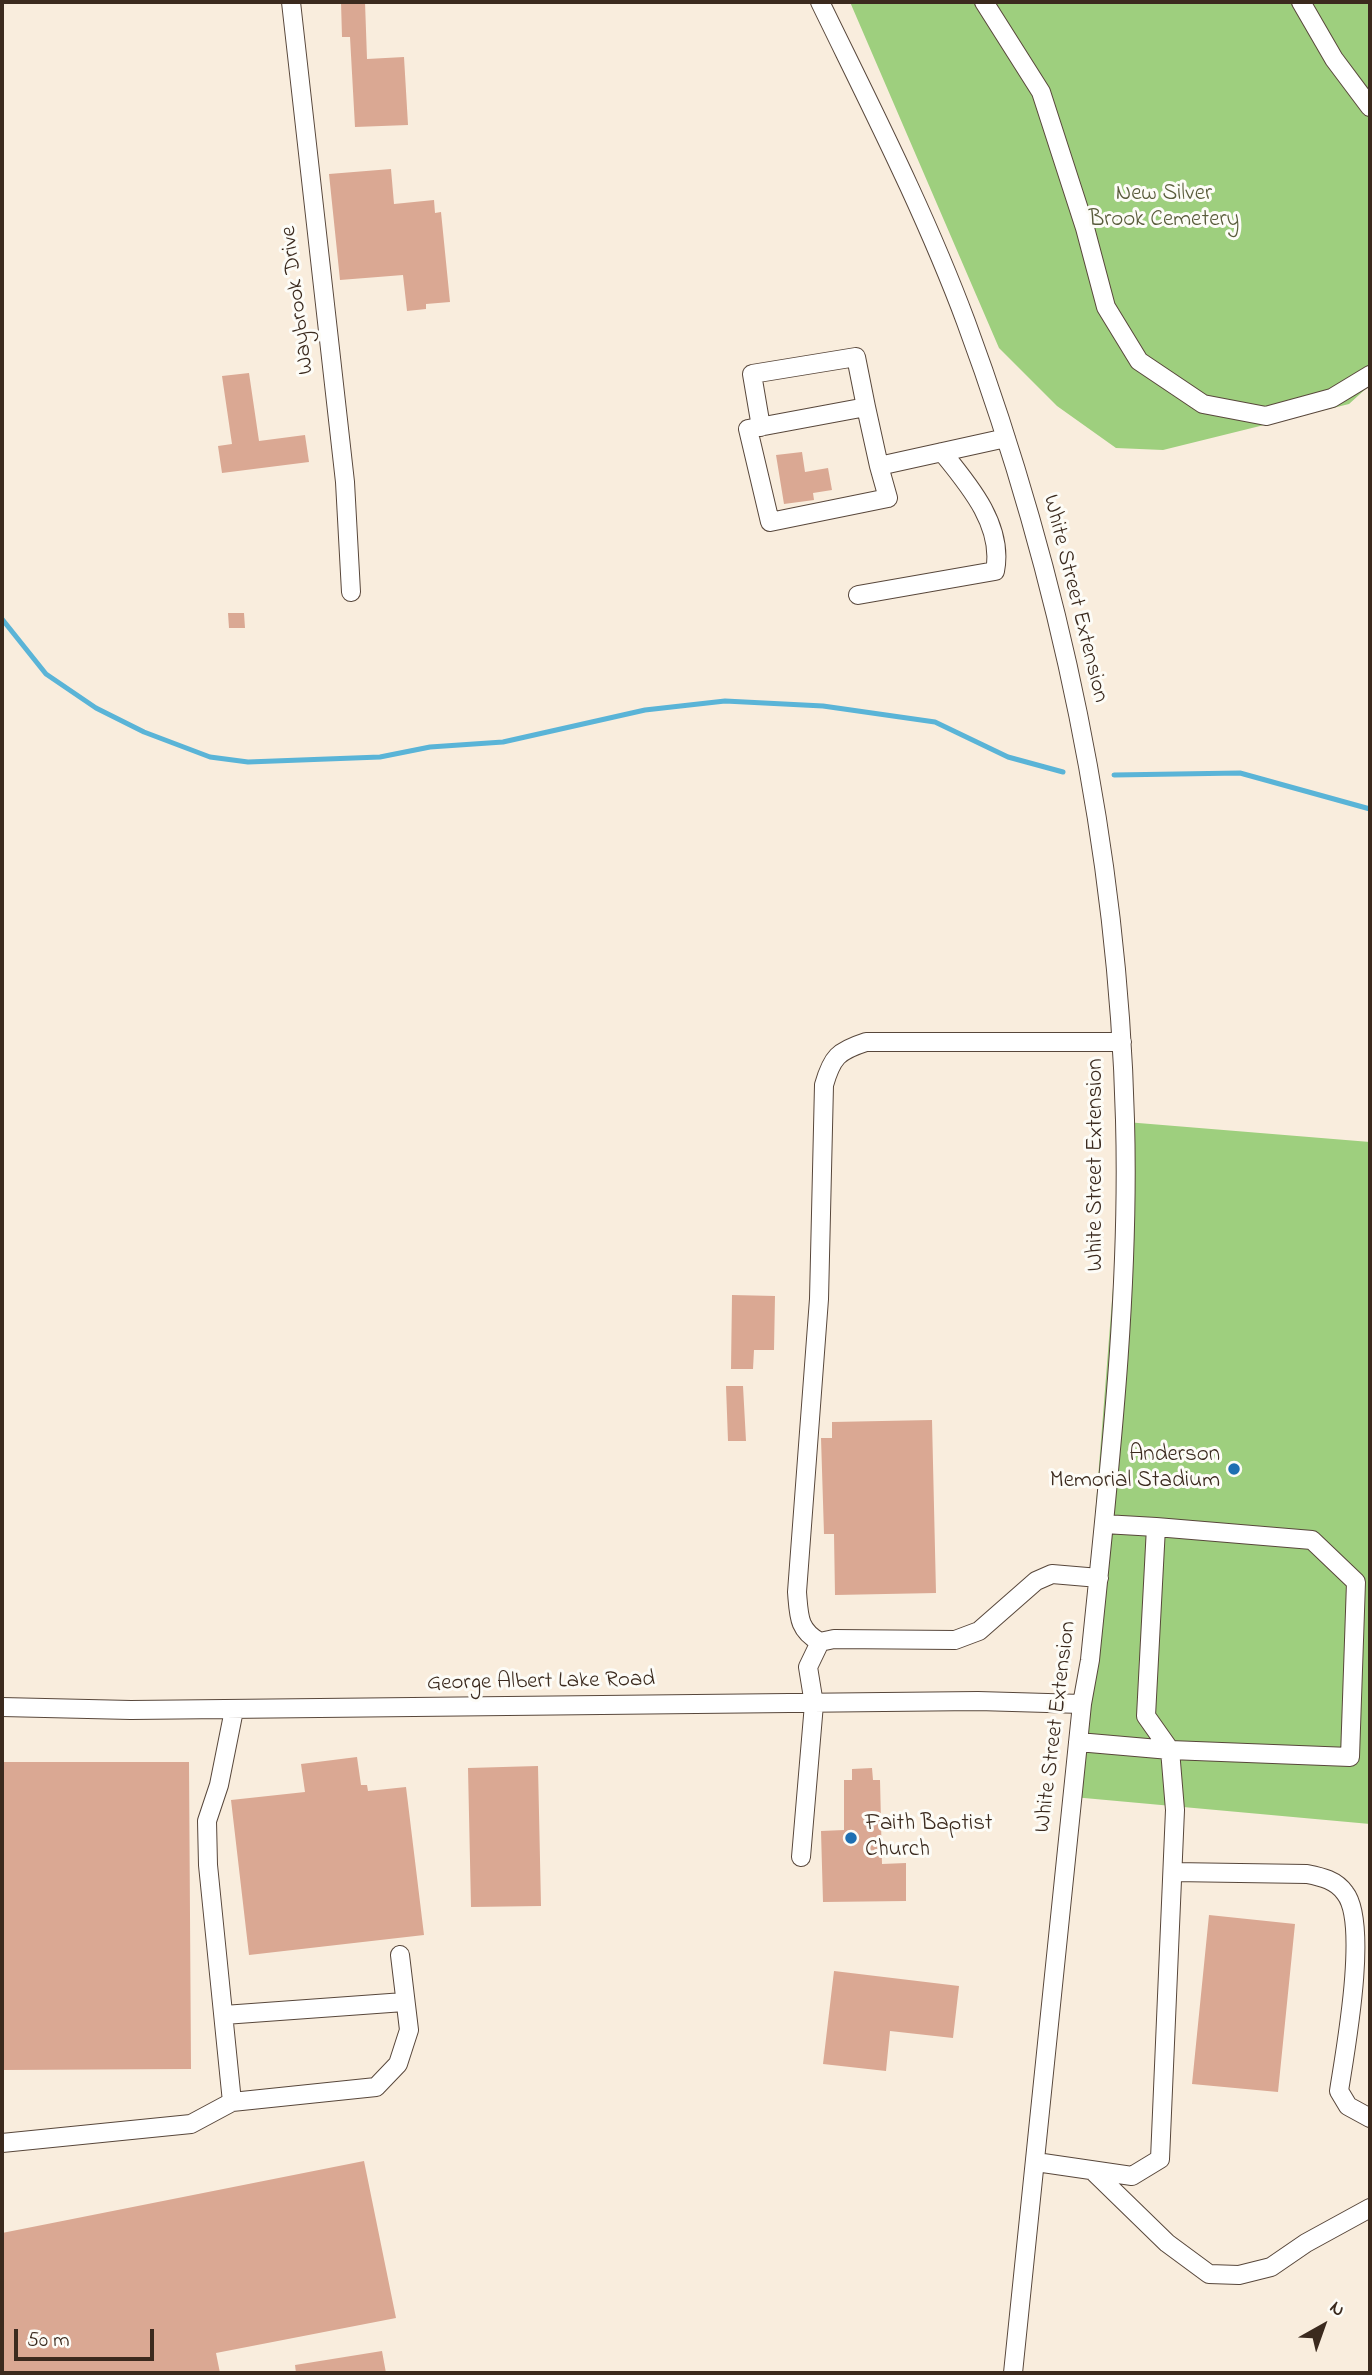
<!DOCTYPE html>
<html>
<head>
<meta charset="utf-8">
<style>
	body { margin:0 }
	#map { position:relative; width:1372px; height:2375px; overflow:hidden; background:#f9eddd; font-family:"Indie Flower",sans-serif }
	canvas { display:block }
	.frame { position:absolute; inset:0; border:4px solid #3b2a1e; pointer-events:none }
	.north { position:absolute; left:1288px; top:2291px; width:70px; height:70px; -webkit-text-stroke:5px #fdfcf7; paint-order:stroke; rotate:40deg; font-size:19px; font-weight:700; line-height:28px; text-align:center; color:#3b2a1e }
	.north::after { content:''; display:block; margin:auto; width:24px; height:32px; background:#3b2a1e; clip-path:polygon(50% 0,100% 100%,50% 72%,0 100%) }
	.scale { position:absolute; left:14px; top:2329px; width:140px; height:32px; box-sizing:border-box; border:4px solid #3b2a1e; border-top:0; padding-left:9px; font-size:21px; line-height:24px; white-space:nowrap; color:#3b2a1e; -webkit-text-stroke:5px #fdfcf7; paint-order:stroke }
</style>
</head>
<body>
<div id="map">
<canvas width="1372" height="2375"></canvas>
<div class="frame"></div>
<div class="north">N</div>
<div class="scale">50 m</div>
</div>
<script>
const ctx = document.querySelector('canvas').getContext('2d');
ctx.lineJoin = 'round';
function fill(path, color) { ctx.fillStyle = color; ctx.fill(path, 'evenodd'); }
function stroke(path, color, width, dash) { ctx.strokeStyle = color; ctx.lineWidth = width; ctx.lineCap = dash ? 'butt' : 'round'; ctx.setLineDash(dash || []); ctx.stroke(path); }
function label(font, color, halo, rows, align = 'center') {
  ctx.font = font + ' "Indie Flower",sans-serif'; ctx.lineWidth = 6; ctx.setLineDash([]); ctx.textBaseline = 'middle'; ctx.strokeStyle = halo; ctx.fillStyle = color; for (const [text, x, y, turn = 0] of rows) {
    ctx.save(); ctx.translate(x, y); ctx.rotate((+turn || 0) * Math.PI / 180); ctx.textAlign = isNaN(turn) ? turn : align; if (halo) ctx.strokeText(text, 0, 0); ctx.fillText(text, 0, 0); ctx.restore();
  }
}
const green = new Path2D(`
	M 850,2 L 1370,2 L 1370,385 L 1349,404 L 1163,450 L 1116,448 L 1057,406 L 999,348 Z
	M 1126,1122 L 1370,1142 L 1370,1824 L 1073,1797 Z`);
const stream = new Path2D(`
	M 2,619 L 46,674 L 96,708 L 144,732 L 210,757 L 248,762 L 380,757 L 430,747 L 503,742 L 645,710 L 725,701 L 823,706 L 935,722 L 1008,757 L 1063,772
	M 1114,775 L 1240,773 L 1370,809`);
const building = new Path2D(`
	M 341,2 L 365,2 L 367,59 L 404,57 L 408,125 L 355,127 L 350,37 L 342,37 Z
	M 391,169 L 394,204 L 434,200 L 435,213 L 441,212 L 450,302 L 426,304 L 426,309 L 407,311 L 403,275 L 340,280 L 329,174 Z
	M 249,373 L 259,441 L 305,435 L 309,462 L 222,473 L 218,446 L 232,444 L 222,376 Z
	M 802,452 L 805,472 L 828,468 L 832,490 L 813,493 L 814,500 L 784,504 L 776,455 Z
	M 228,613 L 244,613 L 245,628 L 229,628 Z
	M 732,1295 L 775,1296 L 774,1350 L 754,1350 L 753,1369 L 731,1369 Z
	M 726,1386 L 743,1386 L 746,1441 L 728,1441 Z
	M 932,1420 L 936,1593 L 835,1595 L 834,1534 L 824,1534 L 821,1438 L 832,1438 L 832,1422 Z
	M 357,1757 L 361,1785 L 367,1785 L 368,1791 L 406,1787 L 424,1935 L 249,1955 L 231,1800 L 305,1792 L 301,1764 Z
	M 2,1762 L 189,1762 L 191,2069 L 2,2070 Z
	M 538,1766 L 541,1906 L 471,1907 L 468,1768 Z
	M 872,1768 L 873,1780 L 880,1780 L 882,1864 L 906,1863 L 906,1901 L 823,1902 L 821,1831 L 844,1830 L 844,1780 L 852,1780 L 852,1769 Z
	M 1209,1915 L 1295,1924 L 1278,2092 L 1192,2084 Z
	M 834,1971 L 959,1986 L 953,2038 L 890,2031 L 886,2071 L 823,2064 Z
	M 364,2161 L 396,2318 L 216,2353 L 220,2373 L 2,2373 L 2,2233 Z
	M 382,2351 L 386,2373 L 296,2373 L 295,2365 Z`);
const minor = new Path2D(`
	M 291,2 L 345,482 L 351,592
	M 820,2 C 871,107 925,212 966,322 C 1060,576 1118,849 1125,1120 C 1130,1300 1108,1481 1090,1660 L 1082,1704 L 1013,2373
	M 984,2 L 1041,92 L 1085,228 L 1106,307 L 1139,361 L 1203,404 L 1266,416 L 1332,398 L 1370,375
	M 1301,2 L 1334,59 L 1370,107
	M 761,427 L 752,374 L 856,357 L 866,407
	M 879,466 L 888,498 L 770,522 L 748,429 L 866,407 L 879,466 L 1006,438
	M 858,595 L 995,571 C 1004,526 969,485 942,452
	M 820,1642 C 798,1630 799,1616 797,1592 L 819,1299 L 824,1085 C 832,1057 838,1051 866,1042 L 1122,1042
	M 2,1707 L 131,1710 L 978,1701 L 1082,1704
	M 1078,1742 L 1170,1750 L 1350,1757 L 1356,1582 L 1312,1540 L 1156,1527
	M 801,1857 L 814,1704 L 808,1667 L 820,1642 L 834,1639 L 955,1640 L 979,1631 L 1036,1581 L 1052,1574 L 1099,1578
	M 1173,1872 L 1307,1874 C 1322,1877 1336,1880 1345,1893 C 1369,1923 1345,2052 1339,2091 L 1348,2106 L 1370,2118
	M 224,2015 L 404,2002
	M 232,2102 L 376,2087 L 398,2064 L 409,2030 L 400,1955
	M 2,2143 L 191,2124 L 232,2102 L 208,1865 L 207,1821 L 219,1785 L 234,1710
	M 1036,2162 L 1132,2176 L 1160,2159 L 1175,1810 L 1170,1750 L 1146,1716 L 1156,1527 L 1104,1524
	M 1092,2170 L 1167,2243 L 1209,2274 L 1239,2275 L 1271,2267 L 1306,2243 L 1370,2208`);
const markers = [
	[1234,1469,7,"#1f6fb2"],
	[851,1838,7,"#1f6fb2"]
];
const parkNames = [
	["New Silver",1164,195],
	["Brook Cemetery",1164,221]
];
const streetNames = [
	["Waybrook Drive",299,300,-97],
	["White Street Extension",1074,599,76],
	["White Street Extension",1097,1165,-90],
	["George Albert Lake Road",541,1683,-1],
	["White Street Extension",1057,1727,-83]
];
const poiNames = [
	["Anderson",1220,1456],
	["Memorial Stadium",1220,1482],
	["Faith Baptist",865,1825,"left"],
	["Church",865,1851,"left"]
];
fill(green, '#9ecf7e');
stroke(stream, '#5ab4d7', 5);
fill(building, '#daa893');
stroke(minor, '#58473b', 20);
stroke(minor, '#fff', 18);
for (const [x, y, r, color] of markers) { const dot = new Path2D(); dot.arc(x, y, r, 0, 2 * Math.PI); ctx.fillStyle = color; ctx.fill(dot); stroke(dot, '#fdfcf7', 2.5); }
label('23px', '#595c3b', '#fdfcf7', parkNames);
label('23px', '#3b2a1e', '#fdfcf7', streetNames);
label('23px', '#3b2a1e', '#fdfcf7', poiNames, 'right');
</script>
</body>
</html>
